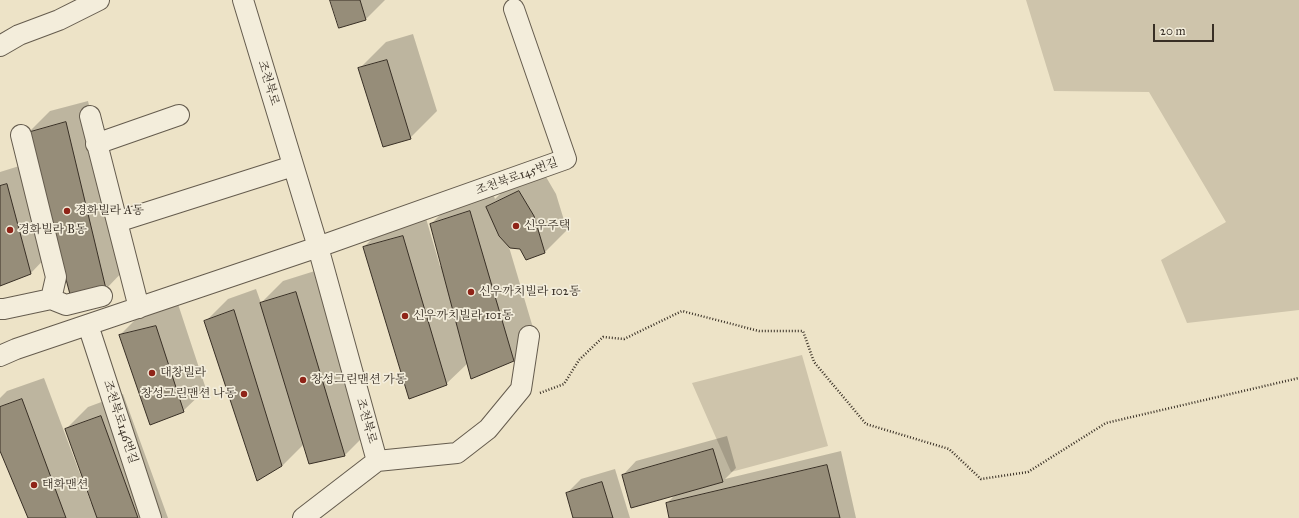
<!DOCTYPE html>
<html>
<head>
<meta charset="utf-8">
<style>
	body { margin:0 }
	#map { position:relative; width:1299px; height:518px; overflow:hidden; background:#ede3c7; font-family:"IM FELL Great Primer",serif }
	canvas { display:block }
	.scale { position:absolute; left:1153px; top:24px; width:61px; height:18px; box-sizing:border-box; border:2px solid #382f25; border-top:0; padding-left:5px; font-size:12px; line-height:14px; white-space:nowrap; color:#382f25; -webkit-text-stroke:3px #f3eddb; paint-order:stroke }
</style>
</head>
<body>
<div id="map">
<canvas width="1299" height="518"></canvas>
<div class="scale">20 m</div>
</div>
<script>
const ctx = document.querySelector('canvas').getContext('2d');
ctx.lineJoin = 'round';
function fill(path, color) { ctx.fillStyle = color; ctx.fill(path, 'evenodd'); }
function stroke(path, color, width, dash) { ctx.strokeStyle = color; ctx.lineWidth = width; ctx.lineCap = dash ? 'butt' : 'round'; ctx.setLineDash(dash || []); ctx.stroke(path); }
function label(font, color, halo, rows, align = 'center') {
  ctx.font = font + ' "IM FELL Great Primer","Noto Serif KR",serif'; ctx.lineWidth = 3.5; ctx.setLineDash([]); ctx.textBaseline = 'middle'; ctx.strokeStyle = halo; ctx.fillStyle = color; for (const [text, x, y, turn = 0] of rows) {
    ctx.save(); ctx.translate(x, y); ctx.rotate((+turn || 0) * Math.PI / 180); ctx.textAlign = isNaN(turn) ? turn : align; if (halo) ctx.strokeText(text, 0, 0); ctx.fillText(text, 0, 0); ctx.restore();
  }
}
const green = new Path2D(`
	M 1026,0 L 1299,0 L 1299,310 L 1187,323 L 1161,260 L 1226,222 L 1149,92 L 1054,91 Z
	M 802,355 L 828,446 L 731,472 L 692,383 Z`);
const shadow = new Path2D(`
	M 331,0 L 385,0 L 366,19 Z
	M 413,34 L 437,111 L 410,138 L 359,69 L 386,42 Z
	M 88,101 L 128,266 L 106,289 L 28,133 L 50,111 Z
	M 29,163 L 52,251 L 30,274 L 0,285 L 0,172 Z
	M 542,170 L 556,194 L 567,230 L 545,252 L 521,248 L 509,247 L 536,338 L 514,360 L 468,363 L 446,384 L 364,247 L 386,225 L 425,215 L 440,266 L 442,266 L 431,224 L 453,202 L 492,190 L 495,199 L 509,185 Z
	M 318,270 L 367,433 L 345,455 L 304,444 L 282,466 L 206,321 L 228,299 L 256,289 L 261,303 L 283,281 Z
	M 178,304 L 206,389 L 183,411 L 120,335 L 142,313 Z
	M 44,378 L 91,503 L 93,502 L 66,429 L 88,407 L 123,394 L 168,518 L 29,518 L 0,449 L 0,398 L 7,391 Z
	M 727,436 L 736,468 L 725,479 L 841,451 L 856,518 L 670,518 L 667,503 L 675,495 L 623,475 L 636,461 Z
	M 615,469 L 630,518 L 574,518 L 567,493 L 581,479 Z`);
const building = new Path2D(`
	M 330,0 L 360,0 L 366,20 L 339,28 Z
	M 387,60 L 411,139 L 383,147 L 358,68 Z
	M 66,122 L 106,289 L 71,298 L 27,133 Z
	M 7,184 L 31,274 L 0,286 L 0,186 Z
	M 519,191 L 534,216 L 545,253 L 526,260 L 520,249 L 510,248 L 499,236 L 486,207 Z
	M 470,211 L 514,361 L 471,379 L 430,224 Z
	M 403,236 L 447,385 L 409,399 L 363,247 Z
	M 296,292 L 345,456 L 309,464 L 260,303 Z
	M 234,310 L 282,466 L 257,481 L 204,321 Z
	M 156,326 L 184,412 L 150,425 L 119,335 Z
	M 22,399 L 66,518 L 28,518 L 0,451 L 0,407 Z
	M 101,416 L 138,518 L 97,518 L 65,429 Z
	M 713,449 L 723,482 L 631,508 L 622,475 Z
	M 827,465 L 840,518 L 669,518 L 666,503 Z
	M 602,482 L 613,518 L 573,518 L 566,493 Z`);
const path = new Path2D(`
	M 540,393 L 564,384 L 579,360 L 603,337 L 624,339 L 682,311 L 759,331 L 803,331 L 814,362 L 866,424 L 949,449 L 981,479 L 1028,472 L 1106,423 L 1299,378`);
const minor = new Path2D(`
	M 243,0 L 318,247 L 377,461
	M 0,46 L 19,35 L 59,20 L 99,0
	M 90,116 L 139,308
	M 96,144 L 179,115
	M 117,222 L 293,166
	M 51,299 L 66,305 L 102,296
	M 0,309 L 4,309 L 51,299 L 56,277 L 21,135
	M 88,325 L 151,518
	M 0,356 L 16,349 L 318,247 L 566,159 L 514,9
	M 377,461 L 457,453 L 488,429 L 521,389 L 529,336
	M 303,518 L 377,461`);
const markers = [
	[67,211,4,"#8f2418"],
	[516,226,4,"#8f2418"],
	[10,230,4,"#8f2418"],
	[471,292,4,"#8f2418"],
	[405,316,4,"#8f2418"],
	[152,373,4,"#8f2418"],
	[303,380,4,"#8f2418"],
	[244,394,4,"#8f2418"],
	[34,485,4,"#8f2418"]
];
const streetNames = [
	["조천북로",268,83,73],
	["조천북로145번길",517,177,-20],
	["조천북로",366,421,74],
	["조천북로146번길",120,422,72]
];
const poiNames = [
	["경화빌라 A동",75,211],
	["신우주택",524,226],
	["경화빌라 B동",18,230],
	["신우까치빌라 102동",479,292],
	["신우까치빌라 101동",413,316],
	["대창빌라",160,373],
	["창성그린맨션 가동",311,380],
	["창성그린맨션 나동",236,394,"right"],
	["태화맨션",42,485]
];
fill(green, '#cec4ab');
fill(shadow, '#0003');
fill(building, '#968d79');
stroke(building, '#382f25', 1);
stroke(minor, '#655c4e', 22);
stroke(path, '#382f25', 2.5, [1, 2]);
stroke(minor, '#f3eddb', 20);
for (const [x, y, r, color] of markers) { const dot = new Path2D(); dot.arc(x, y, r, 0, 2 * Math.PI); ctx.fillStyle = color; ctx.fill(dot); stroke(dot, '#f3eddb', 1.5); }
label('12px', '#382f25', '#f3eddb', streetNames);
label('12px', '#382f25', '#f3eddb', poiNames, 'left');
</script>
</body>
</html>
